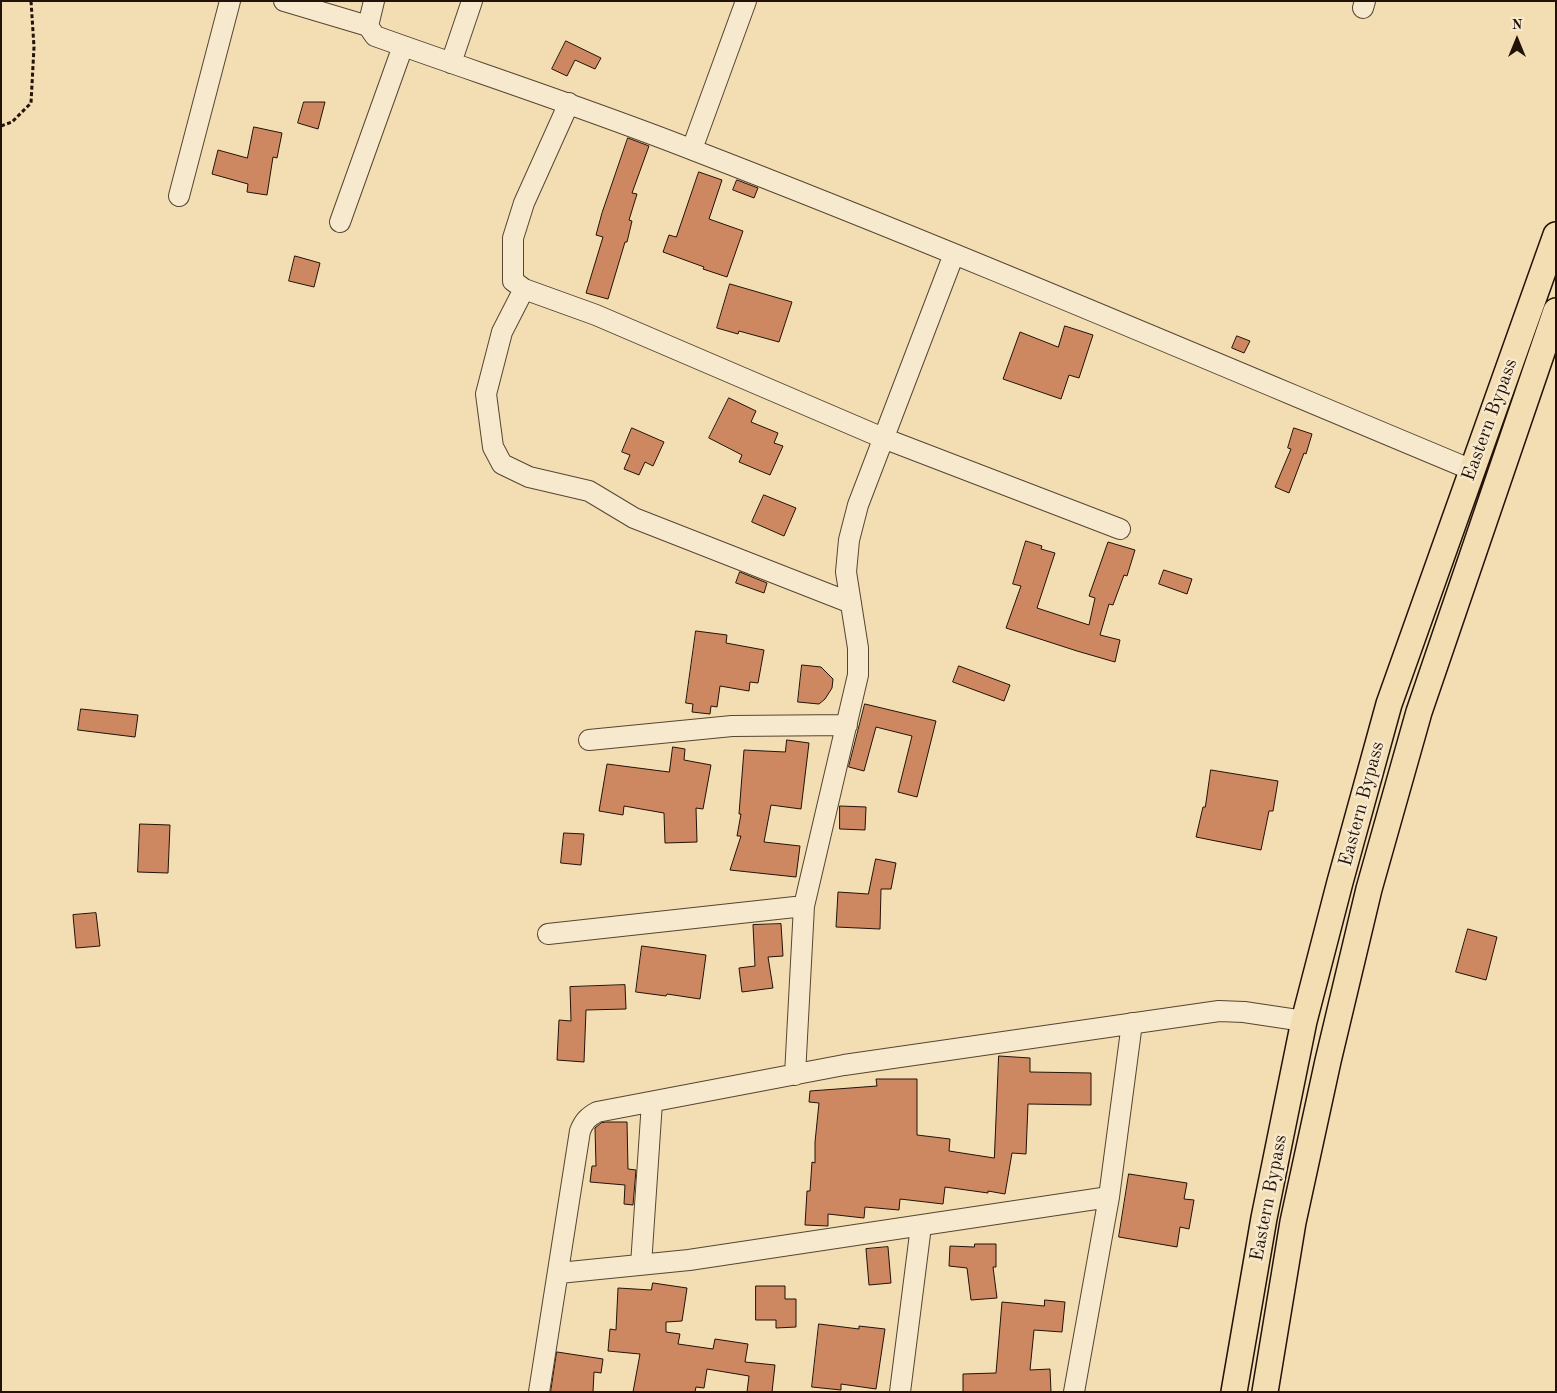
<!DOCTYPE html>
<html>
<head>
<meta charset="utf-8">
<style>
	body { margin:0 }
	#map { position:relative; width:1557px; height:1393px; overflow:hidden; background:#f3ddb2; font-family:"Old Standard TT",serif }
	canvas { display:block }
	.frame { position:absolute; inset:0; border:2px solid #221208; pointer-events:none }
	.north { position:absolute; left:1492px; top:15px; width:50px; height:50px; -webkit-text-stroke:4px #f7e9cd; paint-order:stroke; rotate:0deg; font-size:14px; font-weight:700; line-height:20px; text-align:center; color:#221208 }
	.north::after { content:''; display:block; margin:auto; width:18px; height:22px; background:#221208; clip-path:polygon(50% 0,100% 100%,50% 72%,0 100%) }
</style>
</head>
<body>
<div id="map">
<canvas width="1557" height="1393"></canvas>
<div class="frame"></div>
<div class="north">N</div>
</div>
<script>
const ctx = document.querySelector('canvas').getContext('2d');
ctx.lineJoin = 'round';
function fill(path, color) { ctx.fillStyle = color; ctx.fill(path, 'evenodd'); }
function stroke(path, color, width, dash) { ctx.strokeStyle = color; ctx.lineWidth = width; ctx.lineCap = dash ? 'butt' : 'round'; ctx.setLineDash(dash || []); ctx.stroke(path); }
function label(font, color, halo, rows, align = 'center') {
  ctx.font = font + ' "Old Standard TT",serif'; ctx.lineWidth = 5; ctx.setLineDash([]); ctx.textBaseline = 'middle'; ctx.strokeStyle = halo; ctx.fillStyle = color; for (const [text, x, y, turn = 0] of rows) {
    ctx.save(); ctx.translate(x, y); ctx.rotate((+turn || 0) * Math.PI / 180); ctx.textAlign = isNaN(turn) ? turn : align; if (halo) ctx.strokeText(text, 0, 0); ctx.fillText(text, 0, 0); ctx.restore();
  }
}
const building = new Path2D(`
	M 566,41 L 601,58 L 595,69 L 575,60 L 567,76 L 552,69 Z
	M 304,102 L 325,102 L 318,129 L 298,123 Z
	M 254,127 L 282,133 L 277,158 L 273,157 L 267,195 L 247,192 L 248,184 L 212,174 L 218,150 L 247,158 Z
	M 628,138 L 649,146 L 632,193 L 637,194 L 629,220 L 632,221 L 627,242 L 625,242 L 608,299 L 586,293 L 603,237 L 596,235 L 602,213 Z
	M 699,172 L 722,180 L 709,219 L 743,231 L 727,277 L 703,269 L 704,267 L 663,252 L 669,235 L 676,237 Z
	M 737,180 L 758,188 L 754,198 L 733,190 Z
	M 295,256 L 320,263 L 314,287 L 289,281 Z
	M 730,284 L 792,302 L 779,342 L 739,331 L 738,334 L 717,328 Z
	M 1065,326 L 1093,335 L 1079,378 L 1069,375 L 1061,399 L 1003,379 L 1020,332 L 1058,347 Z
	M 1237,336 L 1250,341 L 1244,353 L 1232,348 Z
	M 729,398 L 756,411 L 751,422 L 778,433 L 774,443 L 783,446 L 770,475 L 739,462 L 742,455 L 709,438 Z
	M 632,428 L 664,442 L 653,466 L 645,462 L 639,475 L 624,469 L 630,455 L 622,452 Z
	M 1294,428 L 1312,434 L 1306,454 L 1304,453 L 1289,493 L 1275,487 L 1291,449 L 1288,448 Z
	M 764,495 L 796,508 L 784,536 L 752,522 Z
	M 1026,541 L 1042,546 L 1041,549 L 1055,553 L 1037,608 L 1089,625 L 1095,598 L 1089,596 L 1108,542 L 1135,550 L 1127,576 L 1124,575 L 1113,605 L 1109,604 L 1100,635 L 1120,640 L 1115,662 L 1077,651 L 1006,628 L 1021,586 L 1013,584 Z
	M 1164,570 L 1192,579 L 1187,594 L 1159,584 Z
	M 740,572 L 767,583 L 764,593 L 736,583 Z
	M 696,631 L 727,635 L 726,643 L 764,650 L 758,683 L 750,682 L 749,691 L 720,686 L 717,707 L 711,706 L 710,714 L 692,712 L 693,704 L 686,703 Z
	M 802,665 L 821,667 L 833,679 L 832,688 L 825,699 L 819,704 L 798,702 Z
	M 959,666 L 1010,685 L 1004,701 L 953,682 Z
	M 865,704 L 936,721 L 917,797 L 898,792 L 912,736 L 876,727 L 864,771 L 849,767 Z
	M 81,709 L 138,715 L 135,737 L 78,730 Z
	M 787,740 L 809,743 L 801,809 L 771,805 L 764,842 L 800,846 L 796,877 L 730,870 L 741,836 L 737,836 L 741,814 L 739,814 L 744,750 L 785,752 Z
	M 673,747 L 685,749 L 684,760 L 711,765 L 703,809 L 696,808 L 697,842 L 665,843 L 664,813 L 624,806 L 623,815 L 599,811 L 607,764 L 669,772 Z
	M 1211,770 L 1278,781 L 1273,811 L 1269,811 L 1261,850 L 1196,837 L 1203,807 L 1205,807 Z
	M 840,806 L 866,807 L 865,830 L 840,829 Z
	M 140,824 L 170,825 L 168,873 L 138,872 Z
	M 564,833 L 584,834 L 581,865 L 561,863 Z
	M 876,859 L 896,863 L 891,889 L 881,889 L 880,929 L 836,927 L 838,892 L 868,894 Z
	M 96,913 L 100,946 L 76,948 L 73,915 Z
	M 781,924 L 783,956 L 768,957 L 773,988 L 742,992 L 739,968 L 755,966 L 753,925 Z
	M 1468,929 L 1497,937 L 1486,980 L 1456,972 Z
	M 642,946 L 706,955 L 700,999 L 667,994 L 666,996 L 636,992 Z
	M 625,985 L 626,1009 L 586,1010 L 584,1062 L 557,1060 L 559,1020 L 571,1021 L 570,987 Z
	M 999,1056 L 1030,1058 L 1030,1072 L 1091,1073 L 1091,1105 L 1028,1104 L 1026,1154 L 1012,1153 L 1005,1194 L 988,1191 L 988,1193 L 945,1187 L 943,1204 L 900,1199 L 899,1210 L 865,1207 L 864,1218 L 828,1214 L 828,1226 L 805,1225 L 807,1191 L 810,1191 L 812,1162 L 815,1163 L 815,1142 L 819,1103 L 809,1102 L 810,1091 L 877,1086 L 876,1079 L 917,1079 L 917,1135 L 950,1139 L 949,1151 L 994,1158 Z
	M 606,1122 L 627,1122 L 628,1169 L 636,1170 L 633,1205 L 624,1204 L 625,1185 L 590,1182 L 592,1166 L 596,1166 L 595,1128 L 601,1123 Z
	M 1129,1174 L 1187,1183 L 1184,1199 L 1194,1200 L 1189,1229 L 1180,1227 L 1177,1247 L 1119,1237 Z
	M 975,1244 L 996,1244 L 996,1267 L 993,1267 L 997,1298 L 971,1300 L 967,1268 L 949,1266 L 950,1246 L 974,1247 Z
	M 888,1247 L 891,1283 L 869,1285 L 866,1249 Z
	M 653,1283 L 687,1288 L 682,1321 L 666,1322 L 666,1332 L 680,1334 L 678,1344 L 713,1349 L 715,1339 L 748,1344 L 745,1362 L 775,1365 L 772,1392 L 747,1392 L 749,1376 L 707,1369 L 704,1388 L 696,1387 L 695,1392 L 633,1392 L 640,1354 L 608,1351 L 610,1329 L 616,1330 L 618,1288 L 651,1290 Z
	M 756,1286 L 785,1286 L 785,1299 L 796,1299 L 796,1327 L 776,1328 L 776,1320 L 756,1320 Z
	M 1045,1300 L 1065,1302 L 1062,1332 L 1034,1330 L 1030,1370 L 1050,1369 L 1051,1392 L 963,1392 L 963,1374 L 996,1373 L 1002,1302 L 1044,1306 Z
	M 819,1324 L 859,1329 L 859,1326 L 885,1329 L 876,1389 L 841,1384 L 841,1390 L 812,1387 Z
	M 557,1352 L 603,1359 L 601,1373 L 594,1372 L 593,1392 L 551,1392 Z`);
const path = new Path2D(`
	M 1,126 L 12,122 L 31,103 L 34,47 L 31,1`);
const minor = new Path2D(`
	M 284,1 L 368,26
	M 374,1 L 368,26 L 375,36 C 481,74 589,109 693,150 C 955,251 1213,362 1472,470
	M 1363,8 L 1365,1
	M 451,63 L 472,1
	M 569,103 L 524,203 L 513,238 L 513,281 L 524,289 L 596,315 L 883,438 L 1120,529
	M 692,149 L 746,1
	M 179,196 L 230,1
	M 340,222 L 403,46
	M 524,289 L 502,332 L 486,394 L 493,447 L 502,464 L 529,477 L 589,491 L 634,518 L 851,603
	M 589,740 L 732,726 L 847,725
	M 548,934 L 804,906
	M 795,1075 L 804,906 L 858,675 L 858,648 L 846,572 L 849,540 L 858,505 L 954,254
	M 641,1265 L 652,1102
	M 559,1273 L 689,1260 L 1109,1197
	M 539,1392 L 580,1131 C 584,1121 588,1117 597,1112 L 844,1065 L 1219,1011 L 1244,1012 L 1304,1021
	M 900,1392 L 921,1226
	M 1074,1392 L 1109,1197 L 1132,1023`);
const major = new Path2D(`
	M 1234,1392 L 1264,1218 L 1304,1021 L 1340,882 L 1389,704 L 1556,235
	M 1265,1392 L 1293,1222 L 1328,1061 L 1369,889 L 1419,712 L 1556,311`);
const streetNames = [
	["Eastern Bypass",1490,420,-70],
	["Eastern Bypass",1362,804,-75],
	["Eastern Bypass",1269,1198,-79]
];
fill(building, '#ce8861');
stroke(building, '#221208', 1);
stroke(minor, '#564532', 22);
stroke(major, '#221208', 28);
stroke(path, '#221208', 3, [4, 2.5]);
stroke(minor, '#f7e9cd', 20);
stroke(major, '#f3ddb2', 25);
label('19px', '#221208', '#f7e9cd', streetNames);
</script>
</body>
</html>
